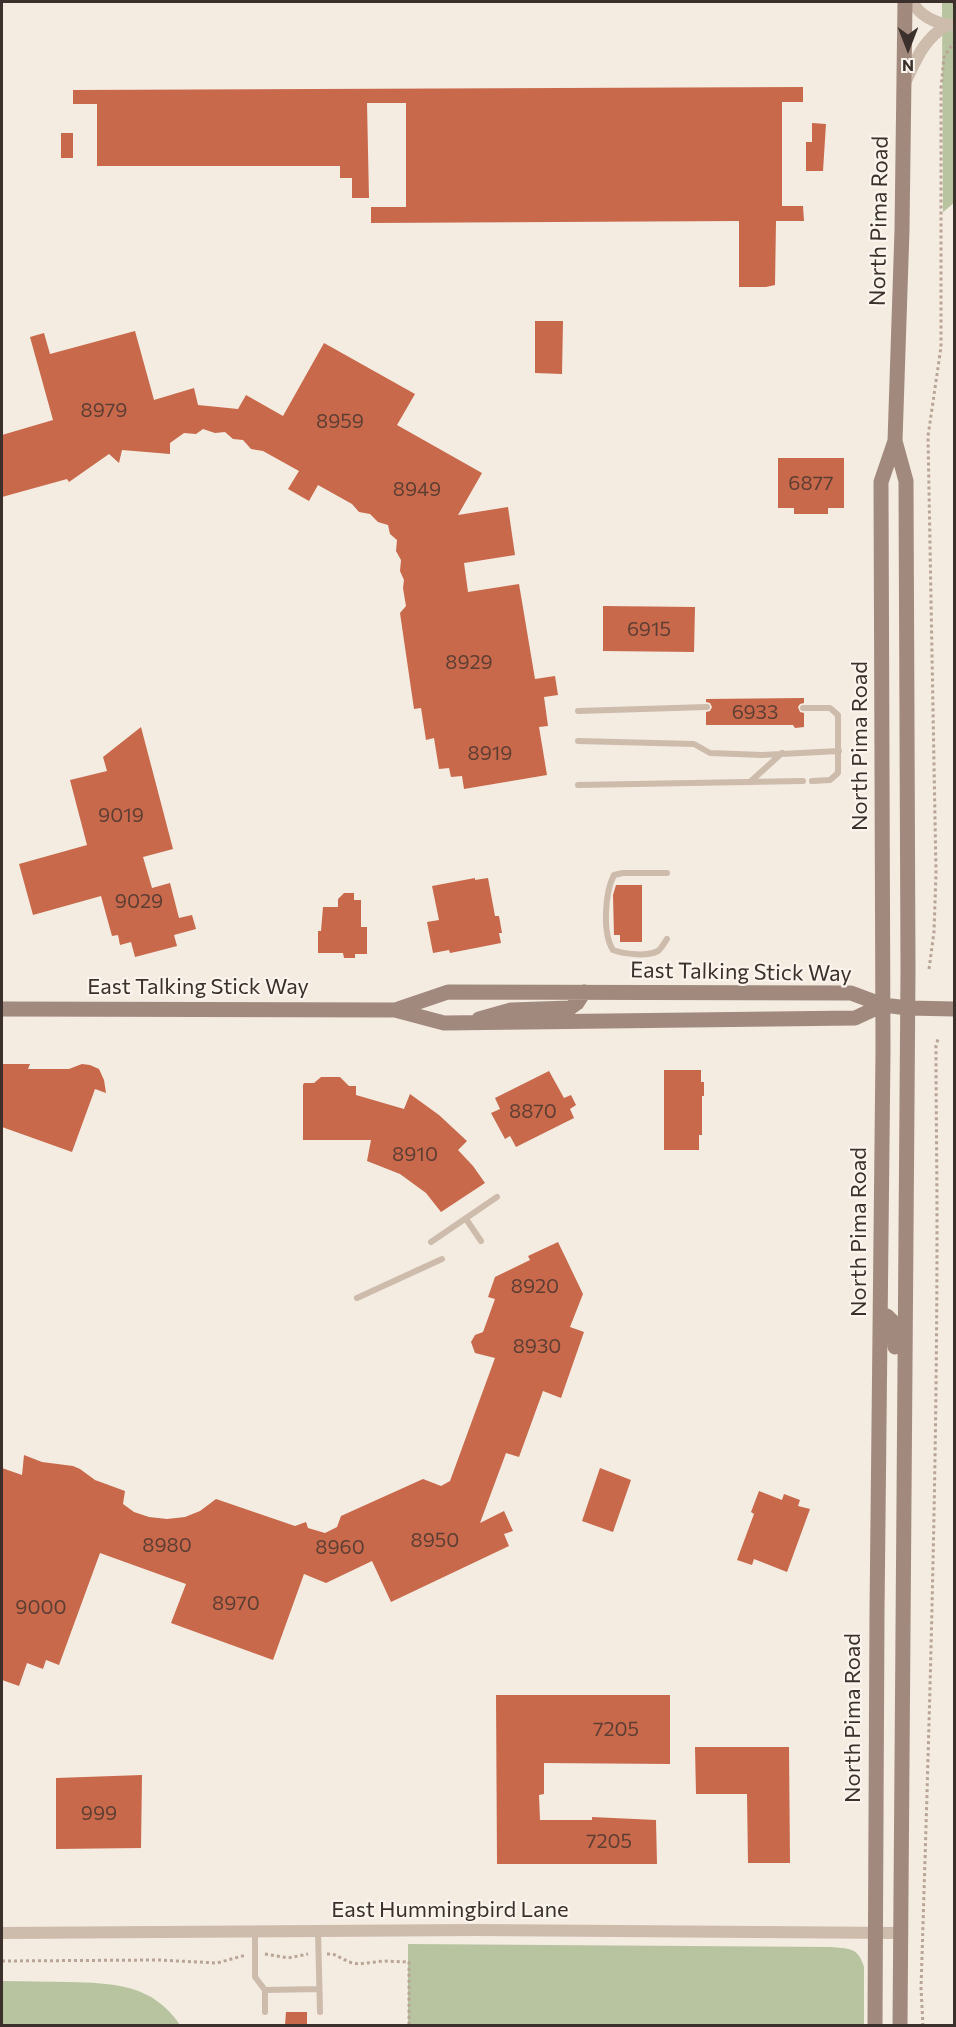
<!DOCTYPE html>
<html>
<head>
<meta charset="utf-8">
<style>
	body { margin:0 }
	#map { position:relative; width:956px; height:2027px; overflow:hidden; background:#f4ebe1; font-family:Commissioner,sans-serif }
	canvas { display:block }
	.frame { position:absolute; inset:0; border:3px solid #3b302b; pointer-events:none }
	.north { position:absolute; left:878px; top:18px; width:60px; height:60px; -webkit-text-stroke:4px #fbf5ee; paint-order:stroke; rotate:180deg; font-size:16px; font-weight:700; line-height:24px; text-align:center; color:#3b302b }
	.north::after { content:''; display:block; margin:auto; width:21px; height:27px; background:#3b302b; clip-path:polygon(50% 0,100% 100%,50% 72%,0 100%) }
</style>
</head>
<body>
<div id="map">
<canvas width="956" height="2027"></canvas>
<div class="frame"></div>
<div class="north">N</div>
</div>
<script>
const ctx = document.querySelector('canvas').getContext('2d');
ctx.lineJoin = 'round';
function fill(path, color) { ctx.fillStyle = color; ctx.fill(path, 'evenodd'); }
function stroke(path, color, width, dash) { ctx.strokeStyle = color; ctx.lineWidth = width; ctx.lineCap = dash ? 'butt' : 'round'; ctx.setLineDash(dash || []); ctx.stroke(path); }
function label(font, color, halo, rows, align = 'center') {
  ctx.font = font + ' Commissioner,sans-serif'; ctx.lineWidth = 4.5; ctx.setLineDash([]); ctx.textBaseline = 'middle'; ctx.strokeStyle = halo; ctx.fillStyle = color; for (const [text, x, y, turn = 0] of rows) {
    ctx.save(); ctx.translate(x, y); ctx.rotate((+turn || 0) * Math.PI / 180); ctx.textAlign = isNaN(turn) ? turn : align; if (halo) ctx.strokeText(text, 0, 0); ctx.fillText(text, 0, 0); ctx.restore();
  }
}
const green = new Path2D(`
	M 942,2 L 954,2 L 954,203 L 943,212 Z
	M 408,1944 L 830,1947 C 848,1949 858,1946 864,1967 L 864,2025 L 408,2025 Z
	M 2,1981 C 24,1981 46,1982 68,1982 C 113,1983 153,1984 180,2025 L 2,2025 Z`);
const building = new Path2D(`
	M 803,87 L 803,102 L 782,102 L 782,206 L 803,206 L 804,221 L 776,221 L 775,285 L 766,287 L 739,287 L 739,221 L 371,223 L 371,207 L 406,207 L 406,103 L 367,103 L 369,198 L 352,198 L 352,178 L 340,178 L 340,166 L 97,166 L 97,104 L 73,104 L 73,90 Z
	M 812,123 L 826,124 L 823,171 L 806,171 L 806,142 L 812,142 Z
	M 61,133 L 73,133 L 73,158 L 61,158 Z
	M 535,321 L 563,321 L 562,374 L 535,373 Z
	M 135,331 L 154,400 L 194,388 L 198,405 L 238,409 L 246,395 L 283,416 L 324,343 L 415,394 L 397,425 L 482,473 L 458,515 L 508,507 L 515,555 L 464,563 L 468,592 L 519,584 L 535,679 L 555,676 L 558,695 L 544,697 L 548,726 L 539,727 L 547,775 L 464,789 L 462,776 L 451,777 L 449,768 L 439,769 L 434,738 L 426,740 L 421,708 L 414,709 L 400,613 L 406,606 L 403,588 L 404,580 L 400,571 L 401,560 L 396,551 L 397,540 L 390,534 L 388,525 L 378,522 L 370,514 L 359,512 L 352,504 L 318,485 L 309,501 L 288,489 L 299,471 L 263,451 L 251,449 L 243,440 L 233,439 L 225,432 L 215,433 L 203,429 L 196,434 L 184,433 L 170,443 L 170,454 L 122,450 L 119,463 L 109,454 L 69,482 L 67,479 L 2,497 L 2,435 L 53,420 L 30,337 L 44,333 L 50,354 Z
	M 778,458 L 844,458 L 844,508 L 828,508 L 828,514 L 794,514 L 794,508 L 778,508 Z
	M 603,606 L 695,607 L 694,652 L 603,651 Z
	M 804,698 L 804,703 L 800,704 L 798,707 L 800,712 L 804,713 L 804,727 L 795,728 L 793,725 L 706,725 L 706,712 L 710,711 L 712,707 L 710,703 L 706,702 L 706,699 Z
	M 141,727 L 173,849 L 143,857 L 152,888 L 170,883 L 179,918 L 192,915 L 196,929 L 174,935 L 177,946 L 135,957 L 131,942 L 120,945 L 118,935 L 112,936 L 101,896 L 33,915 L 19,864 L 87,845 L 70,780 L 107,771 L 103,757 Z
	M 475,878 L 475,880 L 488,878 L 495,916 L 499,916 L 502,933 L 499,933 L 501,943 L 450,953 L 449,950 L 433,953 L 427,922 L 439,920 L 432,886 Z
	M 616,885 L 642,885 L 642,942 L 620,942 L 620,935 L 614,935 L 613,895 Z
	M 344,893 L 354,893 L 354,900 L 361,900 L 361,927 L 367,927 L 367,954 L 355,954 L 355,958 L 344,958 L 343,953 L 318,953 L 318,931 L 321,931 L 323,907 L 338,907 L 338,899 Z
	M 2,1064 L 30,1064 L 28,1069 L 69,1069 L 82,1064 L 90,1065 L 99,1069 L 104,1080 L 106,1093 L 95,1089 L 72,1152 L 2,1127 Z
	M 664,1070 L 701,1070 L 701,1082 L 704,1082 L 704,1096 L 702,1096 L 702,1135 L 699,1135 L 699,1150 L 664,1150 Z
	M 549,1071 L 564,1098 L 571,1095 L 576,1105 L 570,1109 L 574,1118 L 516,1147 L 510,1136 L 505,1139 L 491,1113 L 500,1109 L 495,1098 Z
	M 321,1077 L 340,1077 L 349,1086 L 356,1086 L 356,1095 L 404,1109 L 410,1094 L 439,1115 L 467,1141 L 458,1150 L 473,1166 L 485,1183 L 441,1212 L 426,1193 L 400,1174 L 367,1161 L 371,1140 L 303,1140 L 303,1085 L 304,1083 L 314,1083 Z
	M 558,1242 L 583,1294 L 570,1327 L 584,1332 L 561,1398 L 543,1391 L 519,1457 L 506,1453 L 480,1523 L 504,1511 L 513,1531 L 504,1534 L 509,1546 L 391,1602 L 372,1561 L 326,1583 L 304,1574 L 273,1660 L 171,1623 L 186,1584 L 100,1553 L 59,1665 L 46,1660 L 43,1669 L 27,1663 L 19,1686 L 2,1680 L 2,1468 L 22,1475 L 24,1455 L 42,1462 L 73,1466 L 80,1469 L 95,1480 L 125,1491 L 123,1504 L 134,1512 L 149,1517 L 167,1519 L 185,1517 L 200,1511 L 216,1499 L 295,1526 L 306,1522 L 308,1528 L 325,1533 L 337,1527 L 341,1516 L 423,1479 L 441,1486 L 450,1481 L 495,1358 L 475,1353 L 471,1342 L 475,1335 L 483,1332 L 495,1299 L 488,1297 L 495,1277 L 530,1260 L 528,1256 Z
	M 600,1468 L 631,1480 L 613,1532 L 582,1521 Z
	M 759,1491 L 782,1500 L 784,1494 L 800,1500 L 798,1506 L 810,1509 L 787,1572 L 754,1559 L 752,1565 L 737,1560 L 754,1514 L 751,1512 Z
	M 496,1695 L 670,1695 L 670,1764 L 544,1763 L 544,1794 L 539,1795 L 540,1820 L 592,1820 L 592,1817 L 656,1820 L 657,1864 L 497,1864 Z
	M 695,1747 L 789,1747 L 790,1863 L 748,1863 L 747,1794 L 696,1794 Z
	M 142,1775 L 141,1848 L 56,1849 L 56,1778 Z
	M 286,2012 L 307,2012 L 307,2025 L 285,2025 Z`);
const path = new Path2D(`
	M 953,2 L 954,4
	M 929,969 L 934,932 L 936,873 L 928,436 L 941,347 L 941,88 L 944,57 L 954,42
	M 265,1954 L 288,1958 L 308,1954
	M 327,1954 L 333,1954 L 349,1962 L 358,1964 L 384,1961 L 409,1962 L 409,2026
	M 2,1961 L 159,1960 L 217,1963 L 246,1955
	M 923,2026 L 921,1988 C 929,1734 937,1480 937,1226 C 937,1166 936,1106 936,1046 L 938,1039`);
const lane = new Path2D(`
	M 803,708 L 830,708 L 838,715 L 838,773 L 830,780 L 812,781
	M 578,711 L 707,707
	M 578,741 L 694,744 L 710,753 L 762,755 L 839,751
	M 750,782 L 782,753
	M 578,785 L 803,781
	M 667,939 C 665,942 661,949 658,951 C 647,957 624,954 613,950 C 602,933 605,892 614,875 L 623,873 L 667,873
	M 466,1219 L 481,1241
	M 431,1242 L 497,1197
	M 357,1298 L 442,1259
	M 255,1932 L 255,1977 L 265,1990 L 265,2012
	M 318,1932 L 320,2012
	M 265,1990 L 319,1989`);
const street = new Path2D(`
	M 913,2 C 919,16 936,23 950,25
	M 905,83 C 917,58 923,40 947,25
	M 2,1933 L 476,1930 L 899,1933`);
const secondary = new Path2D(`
	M 895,441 L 906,481 L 908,970 L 900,2026
	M 2,1009 L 395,1010 L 444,1023 L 855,1018 L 883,1005
	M 395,1010 L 448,992 L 851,993 L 883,1005 L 908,1008 L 954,1009
	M 479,1019 L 511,1010 L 570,1008 L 577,1003 L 584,992
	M 881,1314 L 887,1316 L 894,1323 L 895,1347
	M 875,2026 L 877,1612 L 883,1050 L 881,482 L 895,441 L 902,230 L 905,2`);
const numberNames = [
	["8979",104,410],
	["8959",340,421],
	["6877",811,483],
	["8949",417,489],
	["6915",649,629],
	["8929",469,662],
	["6933",755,712],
	["8919",490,753],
	["9019",121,815],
	["9029",139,901],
	["8870",533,1111],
	["8910",415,1154],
	["8920",535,1286],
	["8930",537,1346],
	["8950",435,1540],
	["8980",167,1545],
	["8960",340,1547],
	["8970",236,1603],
	["9000",41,1607],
	["7205",616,1729],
	["999",99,1813],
	["7205",609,1841]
];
const streetNames = [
	["North Pima Road",879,221,-89],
	["North Pima Road",860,746,-90],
	["East Talking Stick Way",741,972,1],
	["East Talking Stick Way",198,987],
	["North Pima Road",859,1232,-90],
	["North Pima Road",853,1718,-90],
	["East Hummingbird Lane",450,1910]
];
fill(green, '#b8c4a0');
fill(building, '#c8694b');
stroke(path, '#b9a596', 3, [3, 3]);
stroke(lane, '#cdbbac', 6);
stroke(street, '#cdbbac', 12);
stroke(secondary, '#a18a7d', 15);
label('20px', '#5e3e33', null, numberNames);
label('22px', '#3b302b', '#fbf5ee', streetNames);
</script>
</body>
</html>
